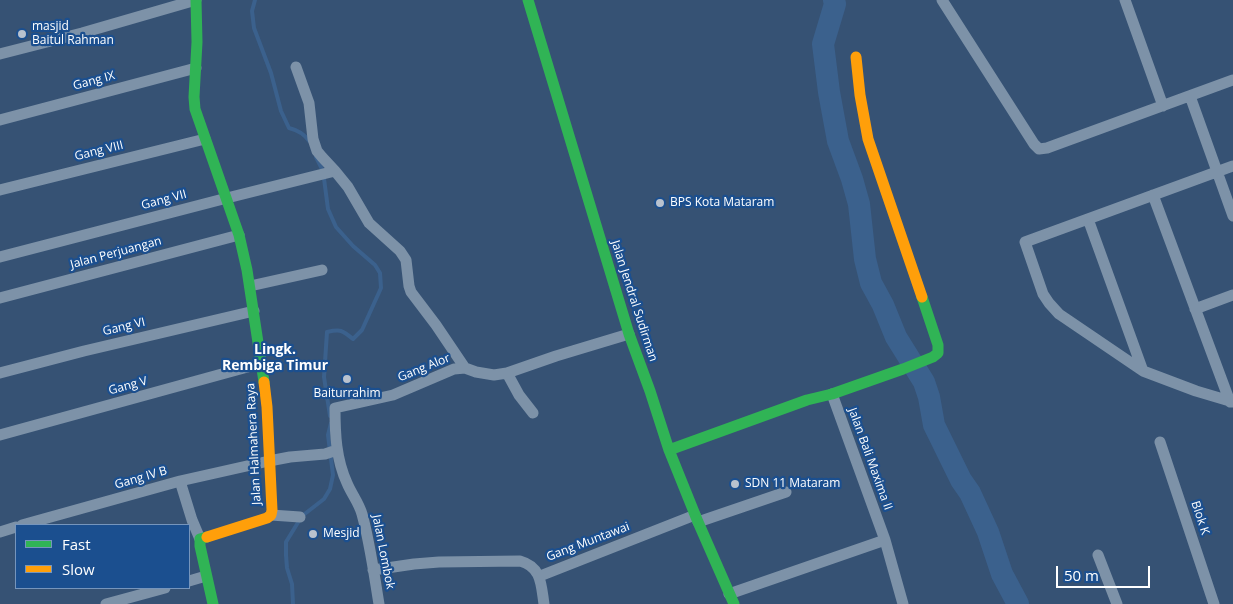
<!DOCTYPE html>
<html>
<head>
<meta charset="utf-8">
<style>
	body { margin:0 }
	#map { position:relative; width:1233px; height:604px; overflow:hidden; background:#365274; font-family:"Open Sans",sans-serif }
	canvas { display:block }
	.legend { position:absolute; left:15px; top:524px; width:175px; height:65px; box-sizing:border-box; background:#1b4f8f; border:1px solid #7695bc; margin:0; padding:6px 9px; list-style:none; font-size:15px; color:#fff }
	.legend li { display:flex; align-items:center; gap:10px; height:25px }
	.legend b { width:25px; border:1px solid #7695bc }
	.scale { position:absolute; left:1056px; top:566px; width:94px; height:22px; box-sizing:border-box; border:2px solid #fff; border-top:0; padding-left:6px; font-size:15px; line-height:18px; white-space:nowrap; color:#fff; -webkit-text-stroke:4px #1b4f8f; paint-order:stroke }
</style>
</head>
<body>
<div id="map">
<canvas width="1233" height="604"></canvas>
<ul class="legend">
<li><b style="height:6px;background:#30b455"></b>Fast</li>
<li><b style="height:6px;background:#ff9f0a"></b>Slow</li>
</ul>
<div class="scale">50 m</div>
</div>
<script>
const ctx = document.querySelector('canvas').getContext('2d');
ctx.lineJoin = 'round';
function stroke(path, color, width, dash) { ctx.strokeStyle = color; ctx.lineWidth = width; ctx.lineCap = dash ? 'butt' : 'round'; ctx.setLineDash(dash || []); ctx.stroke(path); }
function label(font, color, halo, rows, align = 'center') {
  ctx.font = font + ' "Open Sans",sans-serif'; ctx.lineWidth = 4.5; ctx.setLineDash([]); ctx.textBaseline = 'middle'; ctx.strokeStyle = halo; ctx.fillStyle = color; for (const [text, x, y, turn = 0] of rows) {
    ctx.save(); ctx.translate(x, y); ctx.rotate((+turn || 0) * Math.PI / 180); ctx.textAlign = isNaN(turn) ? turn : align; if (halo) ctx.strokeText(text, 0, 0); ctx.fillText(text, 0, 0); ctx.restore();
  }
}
const stream = new Path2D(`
	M 255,0 L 252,11 L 254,28 L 271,73 L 281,111 L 289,128 C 297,130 304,133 309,141
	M 316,157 L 323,171 L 328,209 L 336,227 L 353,246 L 375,265 L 380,273 L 381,288 L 362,330 L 353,339 C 342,330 341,329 327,332 L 324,377 L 330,416
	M 293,604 L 292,584 L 287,568 L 286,555 L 286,542 L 302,516 L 324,499 L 330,489 L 333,475 L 328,435 L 331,423`);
const river = new Path2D(`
	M 834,0 L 835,4 L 823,44 L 829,92 L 838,141 L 852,179 L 859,204 L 865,259 L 871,283 L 883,305 L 896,337 L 924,382 L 929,397 L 934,425 L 961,480 L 970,493 L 988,532 L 1002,574 L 1018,604`);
const street = new Path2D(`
	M 942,0 L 1034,144 L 1039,149 L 1047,148 L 1233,80
	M 1125,0 L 1163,106
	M 0,54 L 82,33 L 196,0
	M 296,67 L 309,103 L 313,139 L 317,151 L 322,157 L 335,171 L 348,187 L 369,223 L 400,251 L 406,260 L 409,286 L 411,292 L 436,325 L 465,368
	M 1190,96 L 1233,216
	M 0,120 L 196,68
	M 1233,166 L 1025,242 L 1043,294 L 1049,303 L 1059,314 L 1143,371 L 1196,391 L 1233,402
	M 0,190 L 205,139
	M 1153,195 L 1230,402
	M 1088,219 L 1143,371
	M 0,257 L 227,198 L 335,171
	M 250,286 L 322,270
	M 0,298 L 239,235
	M 1195,309 L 1233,295
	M 0,373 L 84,351 L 254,311
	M 507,373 L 519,395 L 533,413
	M 0,435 L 262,363
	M 1160,442 L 1214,604
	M 180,481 L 192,520 L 200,539
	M 271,515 L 300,517
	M 698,522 L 786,492
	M 22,525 L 180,481 L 269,461 L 290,457 L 325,454 L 337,450
	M 0,532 L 16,527
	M 885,540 L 903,604
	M 1098,555 L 1117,604
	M 373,570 L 414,564 L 439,562 L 520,561 C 542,567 541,585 544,604
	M 540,576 L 695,515
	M 189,581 L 206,576
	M 729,594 L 885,540 L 832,394
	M 106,604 L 165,588
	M 379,604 C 374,574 370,543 362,514 C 359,503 351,493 347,483 C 336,459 335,434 335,408 L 393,395 L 454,369 L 465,368 L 476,372 L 494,375 L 507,373 L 556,356 L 629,334`);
const fast = new Path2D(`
	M 196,0 L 197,42 L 194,97 L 195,109 L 239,235 L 247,270 L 264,382
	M 528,0 L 629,334 L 650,391 L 669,450 L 698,522 L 734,604
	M 669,450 L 807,400 L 832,394 L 903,369 L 933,357 L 938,353 L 938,345 L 922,297
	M 207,537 L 200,539 L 200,546 L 213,604`);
const slow = new Path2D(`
	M 856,57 L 860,95 L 868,139 L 922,297
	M 207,537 L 267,518 L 271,515 L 272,510 L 267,407 L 264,382`);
const markers = [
	[22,34,5,"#b9c2ce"],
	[660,203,5,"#b9c2ce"],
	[347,379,5,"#b9c2ce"],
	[735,484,5,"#b9c2ce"],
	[313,534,5,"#b9c2ce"]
];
const poiNames = [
	["masjid",32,27],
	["Baitul Rahman",32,41],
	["BPS Kota Mataram",670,203],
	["Baiturrahim",347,394,"center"],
	["SDN 11 Mataram",745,484],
	["Mesjid",323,534]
];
const streetNames = [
	["Gang IX",94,81,-15],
	["Gang VIII",99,151,-14],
	["Gang VII",164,200,-15],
	["Jalan Perjuangan",116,253,-15],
	["Jalan Jendral Sudirman",634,301,72],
	["Gang VI",124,327,-13],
	["Gang Alor",424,368,-22],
	["Gang V",128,386,-15],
	["Jalan Halmahera Raya",254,444,-93],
	["Jalan Bali Maxima II",870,459,70],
	["Gang IV B",141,478,-16],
	["Blok K",1200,518,72],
	["Gang Muntawai",588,542,-21],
	["Jalan Lombok",383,552,79]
];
const neighbourhoodNames = [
	["Lingk.",275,350],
	["Rembiga Timur",275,366]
];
stroke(stream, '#3b618d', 4);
stroke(river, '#3b618d', 22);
stroke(street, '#7d92a8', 11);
stroke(fast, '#30b455', 11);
stroke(slow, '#ff9f0a', 11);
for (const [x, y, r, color] of markers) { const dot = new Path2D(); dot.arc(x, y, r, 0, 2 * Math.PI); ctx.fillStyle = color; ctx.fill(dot); stroke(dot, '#1b4f8f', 2); }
label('12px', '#fff', '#1b4f8f', poiNames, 'left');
label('12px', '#fff', '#1b4f8f', streetNames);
label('bold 14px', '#fff', '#1b4f8f', neighbourhoodNames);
</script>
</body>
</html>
